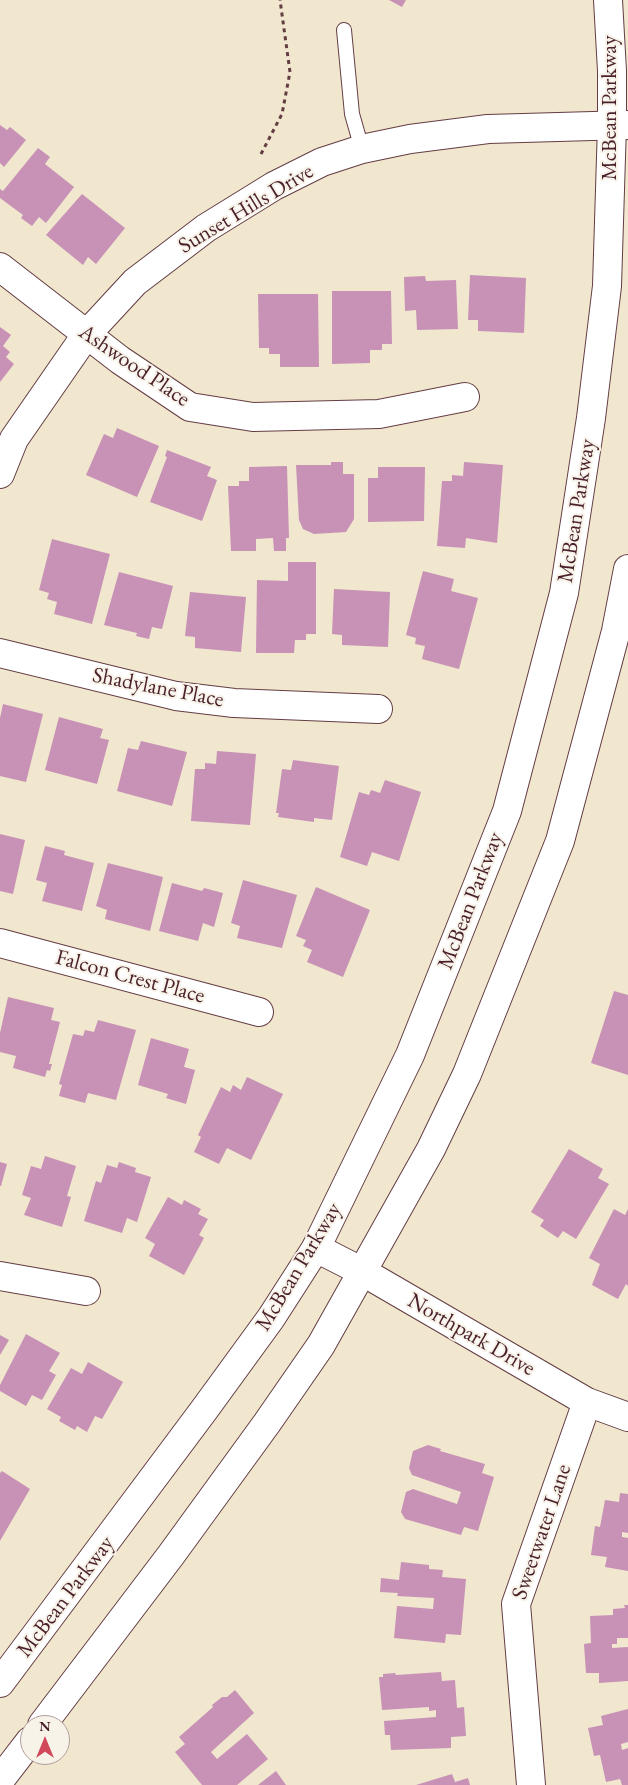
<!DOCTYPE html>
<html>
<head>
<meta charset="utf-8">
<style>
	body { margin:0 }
	#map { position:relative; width:628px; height:1785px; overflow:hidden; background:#f1e6ce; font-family:"EB Garamond",serif }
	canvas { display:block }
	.north { position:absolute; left:20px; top:1715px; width:50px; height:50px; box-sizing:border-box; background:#f7f3e8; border:1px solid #b29e9c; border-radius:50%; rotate:0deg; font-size:14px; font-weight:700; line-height:20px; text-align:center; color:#4a1f2b }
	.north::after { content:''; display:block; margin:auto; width:18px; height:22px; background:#d1495b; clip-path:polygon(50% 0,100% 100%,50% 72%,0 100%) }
</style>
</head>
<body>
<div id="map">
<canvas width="628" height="1785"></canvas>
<div class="north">N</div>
</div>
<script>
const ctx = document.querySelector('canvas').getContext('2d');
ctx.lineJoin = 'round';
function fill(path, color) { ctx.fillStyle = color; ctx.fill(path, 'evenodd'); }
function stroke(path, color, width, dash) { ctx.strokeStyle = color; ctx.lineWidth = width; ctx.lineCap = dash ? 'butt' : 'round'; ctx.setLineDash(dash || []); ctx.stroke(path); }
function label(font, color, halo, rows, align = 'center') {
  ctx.font = font + ' "EB Garamond",serif'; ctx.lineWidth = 4; ctx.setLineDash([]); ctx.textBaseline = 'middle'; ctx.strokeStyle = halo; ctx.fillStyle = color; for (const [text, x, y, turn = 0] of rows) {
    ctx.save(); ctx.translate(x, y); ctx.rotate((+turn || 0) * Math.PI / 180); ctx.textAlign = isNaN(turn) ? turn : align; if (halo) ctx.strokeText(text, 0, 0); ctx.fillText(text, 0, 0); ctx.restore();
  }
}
const building = new Path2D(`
	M 389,0 L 406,0 L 402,7 Z
	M 0,125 L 7,130 L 10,127 L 26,140 L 4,167 L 0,163 Z
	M 38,148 L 50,157 L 45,164 L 74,187 L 46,223 L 39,217 L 32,226 L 21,218 L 23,215 L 0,198 L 0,189 L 3,191 Z
	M 82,194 L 125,228 L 96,264 L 88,257 L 83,265 L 46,235 Z
	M 470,275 L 526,278 L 524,333 L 478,331 L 478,320 L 468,320 Z
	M 425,276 L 426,281 L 456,280 L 458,329 L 417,330 L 416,310 L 405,311 L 404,277 Z
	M 332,291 L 391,291 L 392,344 L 382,344 L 382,350 L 370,350 L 370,363 L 332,364 Z
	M 258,294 L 318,294 L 319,367 L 280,367 L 280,354 L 269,354 L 269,348 L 259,348 Z
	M 0,327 L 11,335 L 3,346 L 10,352 L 6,357 L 14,364 L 0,382 Z
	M 117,428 L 159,446 L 137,497 L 86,475 L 104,434 L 113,438 Z
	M 167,450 L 211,467 L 207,476 L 217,480 L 202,521 L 150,502 L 167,457 L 165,456 Z
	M 331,462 L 343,462 L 343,474 L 354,474 L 354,519 L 346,532 L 314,534 L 303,529 L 299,520 L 296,465 L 331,465 Z
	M 464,462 L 503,465 L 497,543 L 466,538 L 465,548 L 437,546 L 442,481 L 452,481 L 452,475 L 463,476 Z
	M 287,466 L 289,538 L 286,538 L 286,551 L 274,551 L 273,538 L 256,539 L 256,551 L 231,551 L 228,486 L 239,486 L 239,481 L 249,481 L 249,467 Z
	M 378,467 L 425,467 L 424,521 L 368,522 L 368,478 L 378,478 Z
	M 52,539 L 110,554 L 92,624 L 54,614 L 57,602 L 47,599 L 49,593 L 39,590 Z
	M 288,562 L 316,562 L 316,634 L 306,634 L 306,640 L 295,640 L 294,653 L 256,653 L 257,580 L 288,581 Z
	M 423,571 L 454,579 L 451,591 L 478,598 L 459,669 L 422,659 L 425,646 L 415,644 L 416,638 L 406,635 Z
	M 119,572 L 173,586 L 162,629 L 152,627 L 149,639 L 136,636 L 137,633 L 104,625 Z
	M 334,589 L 390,592 L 388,647 L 342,645 L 342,635 L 332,634 Z
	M 190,592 L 246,597 L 241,652 L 195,648 L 195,637 L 185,636 Z
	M 3,704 L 43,714 L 26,782 L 0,776 L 0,718 Z
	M 59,717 L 103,729 L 100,738 L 109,740 L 97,784 L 45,770 Z
	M 141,741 L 187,752 L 172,806 L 117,791 L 128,748 L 138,750 Z
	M 217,751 L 256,754 L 250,825 L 191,821 L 195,769 L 205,769 L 205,763 L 216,764 Z
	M 293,760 L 339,766 L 332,820 L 314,818 L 314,822 L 278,817 L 279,813 L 276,813 L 282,769 L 291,770 Z
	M 385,780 L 421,792 L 399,861 L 372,852 L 367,866 L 340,857 L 359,792 L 369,795 L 371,790 L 380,793 Z
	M 0,834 L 25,840 L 13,894 L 0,891 Z
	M 45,846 L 65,851 L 64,855 L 94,863 L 82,911 L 42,901 L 47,883 L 36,880 Z
	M 108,863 L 163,877 L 150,931 L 105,919 L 107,910 L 96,906 Z
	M 243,880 L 297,895 L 282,948 L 237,938 L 240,926 L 231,923 Z
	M 172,883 L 202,891 L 204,888 L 223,893 L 214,927 L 203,923 L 198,941 L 159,931 Z
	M 316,887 L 370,910 L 343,977 L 307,962 L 312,950 L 303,946 L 306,940 L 296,936 Z
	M 614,991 L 628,995 L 628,1075 L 591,1063 Z
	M 8,997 L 54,1008 L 51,1020 L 60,1022 L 49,1064 L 52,1064 L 50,1071 L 47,1070 L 45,1077 L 13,1068 L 16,1056 L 0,1052 L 0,1033 Z
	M 98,1020 L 136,1030 L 116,1100 L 88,1093 L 85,1103 L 59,1096 L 62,1085 L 59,1084 L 73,1034 L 83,1036 L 85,1030 L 94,1032 Z
	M 151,1038 L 189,1049 L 184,1067 L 195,1070 L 186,1104 L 166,1098 L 168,1094 L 138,1085 Z
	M 247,1077 L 283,1094 L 251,1160 L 227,1148 L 219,1164 L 194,1152 L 201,1137 L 198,1135 L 221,1087 L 230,1092 L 233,1085 L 241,1090 Z
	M 569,1149 L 603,1169 L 598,1178 L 609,1184 L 576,1239 L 563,1231 L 558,1238 L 540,1226 L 544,1220 L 531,1212 Z
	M 45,1156 L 76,1166 L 67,1196 L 71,1197 L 62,1227 L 24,1215 L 31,1198 L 22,1195 L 31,1166 L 41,1169 Z
	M 0,1162 L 7,1164 L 1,1186 L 0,1186 Z
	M 119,1162 L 136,1168 L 135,1172 L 151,1177 L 137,1222 L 127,1218 L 122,1233 L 84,1221 L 96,1181 L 101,1183 L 107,1165 L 117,1168 Z
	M 168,1197 L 182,1205 L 184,1200 L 201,1209 L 198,1214 L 208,1219 L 199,1235 L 204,1238 L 184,1275 L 149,1256 L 155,1244 L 145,1238 Z
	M 614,1209 L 625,1215 L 628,1209 L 628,1286 L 626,1284 L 618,1299 L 592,1285 L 600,1264 L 589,1258 Z
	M 26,1334 L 60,1353 L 49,1371 L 56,1375 L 42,1400 L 32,1395 L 26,1406 L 0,1391 L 0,1385 Z
	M 0,1335 L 9,1340 L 0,1355 Z
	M 88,1362 L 123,1382 L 102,1419 L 95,1416 L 87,1432 L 77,1426 L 75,1430 L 59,1421 L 61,1417 L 47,1409 L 71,1368 L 82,1374 Z
	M 428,1445 L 441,1449 L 440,1451 L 485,1464 L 482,1473 L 494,1477 L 478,1531 L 464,1527 L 461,1535 L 405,1519 L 401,1512 L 406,1492 L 413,1489 L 457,1504 L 461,1492 L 412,1475 L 409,1468 L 413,1451 Z
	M 2,1471 L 30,1489 L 0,1541 L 0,1473 Z
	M 620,1493 L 628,1494 L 628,1533 L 622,1532 L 622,1537 L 628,1538 L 628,1571 L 605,1567 L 607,1557 L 591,1555 L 595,1526 L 600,1527 L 605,1500 L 619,1502 Z
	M 401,1562 L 429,1565 L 429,1569 L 443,1570 L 442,1577 L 466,1579 L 461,1635 L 446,1634 L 445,1643 L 394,1638 L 397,1606 L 433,1609 L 434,1598 L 397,1596 L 398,1593 L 380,1592 L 381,1578 L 399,1580 Z
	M 624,1605 L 628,1605 L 628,1638 L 617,1638 L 617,1644 L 612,1644 L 612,1648 L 628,1647 L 628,1681 L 599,1683 L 599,1673 L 586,1673 L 584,1644 L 591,1643 L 590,1616 L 613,1615 L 613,1609 L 625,1608 Z
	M 441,1672 L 442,1681 L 455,1680 L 457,1708 L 464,1707 L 466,1736 L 451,1737 L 451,1748 L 391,1750 L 390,1735 L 385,1735 L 384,1721 L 436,1717 L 436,1710 L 429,1711 L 429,1707 L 382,1710 L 379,1677 L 383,1677 L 383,1674 L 395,1673 L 396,1675 Z
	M 235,1690 L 254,1713 L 211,1752 L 217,1759 L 247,1734 L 268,1759 L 237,1785 L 202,1785 L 175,1752 L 185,1744 L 179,1737 L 213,1707 L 212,1705 L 222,1697 L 227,1697 Z
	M 628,1709 L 628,1742 L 621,1744 L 622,1750 L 628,1748 L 628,1785 L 622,1785 L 620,1779 L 606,1782 L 600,1755 L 594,1756 L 588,1728 L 603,1725 L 601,1716 Z
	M 276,1771 L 286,1785 L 258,1785 Z
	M 452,1774 L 455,1782 L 468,1778 L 470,1785 L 416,1785 Z`);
const path = new Path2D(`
	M 261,154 L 282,114 L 290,72 L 280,0`);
const service = new Path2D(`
	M 344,30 L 352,114 L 362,149`);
const minor = new Path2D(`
	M 0,267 L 120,360 L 190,407 L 253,417 L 379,414 L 465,397
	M 0,474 L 14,439 L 86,335 L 135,282 L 206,228 L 274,186 L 322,162 L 362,149 L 410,139 L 488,129 L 628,125
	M 0,653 L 176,696 L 234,703 L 378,709
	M 0,943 L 259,1012
	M 316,1248 L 363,1272 L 587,1402 L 628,1417
	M 0,1276 L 86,1291
	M 531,1785 L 516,1604 L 587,1402`);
const secondary = new Path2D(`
	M 0,1683 L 204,1410 L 271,1318 L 316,1248 L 410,1055 L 507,811 L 564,593 L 591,418 L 607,286 L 612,125 L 612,71 L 608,0
	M 42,1725 L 171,1555 L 267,1423 L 321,1345 L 431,1149 L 467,1074 L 560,841 L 616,631 L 628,569
	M 0,1780 L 30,1741`);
const streetNames = [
	["McBean Parkway",610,108,-90],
	["Sunset Hills Drive",246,209,-31],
	["Ashwood Place",134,366,34],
	["McBean Parkway",577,511,-81],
	["Shadylane Place",158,688,11],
	["McBean Parkway",471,901,-69],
	["Falcon Crest Place",130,977,15],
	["McBean Parkway",299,1267,-59],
	["Northpark Drive",471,1335,30],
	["Sweetwater Lane",542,1532,-71],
	["McBean Parkway",66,1597,-53]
];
fill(building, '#c792b6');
stroke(service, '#633d43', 16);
stroke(minor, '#633d43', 30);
stroke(secondary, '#633d43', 30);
stroke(path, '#633d43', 3, [4, 4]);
stroke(service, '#fff', 14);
stroke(minor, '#fff', 28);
stroke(secondary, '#fff', 28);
label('22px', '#4a1f2b', '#f7f3e8', streetNames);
</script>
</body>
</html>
